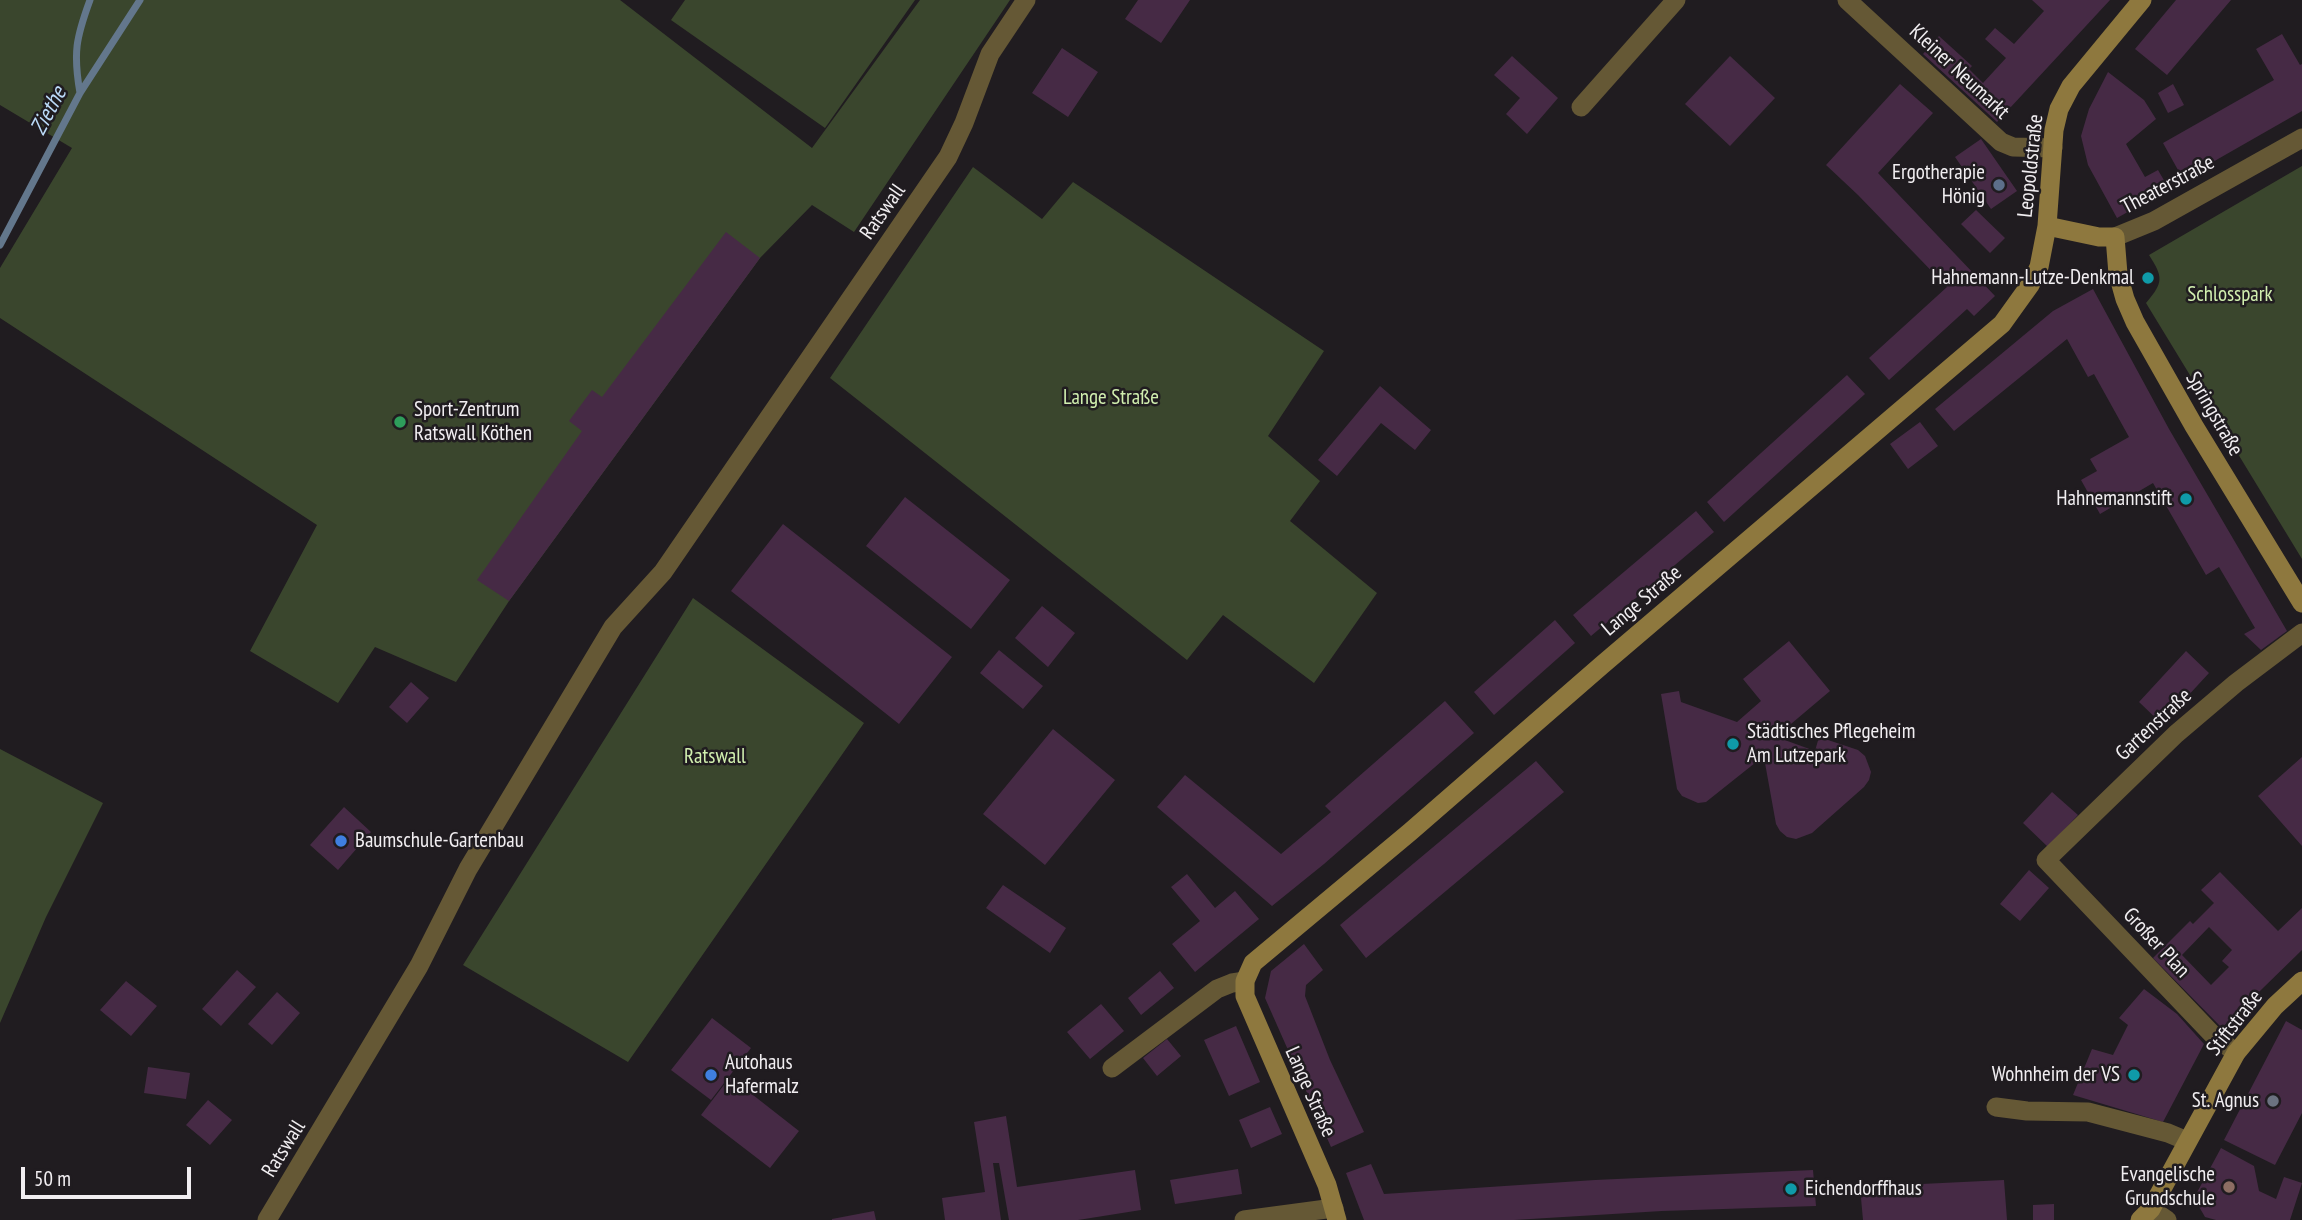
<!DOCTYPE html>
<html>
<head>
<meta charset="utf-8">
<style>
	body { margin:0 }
	#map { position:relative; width:2302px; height:1220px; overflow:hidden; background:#201c20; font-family:"PT Sans Narrow",sans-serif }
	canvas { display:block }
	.scale { position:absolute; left:21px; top:1167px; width:170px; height:32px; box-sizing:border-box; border:4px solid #f1eef1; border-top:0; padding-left:9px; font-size:21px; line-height:24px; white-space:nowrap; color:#f1eef1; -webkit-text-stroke:5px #201c20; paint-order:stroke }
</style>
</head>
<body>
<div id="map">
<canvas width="2302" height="1220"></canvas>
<div class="scale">50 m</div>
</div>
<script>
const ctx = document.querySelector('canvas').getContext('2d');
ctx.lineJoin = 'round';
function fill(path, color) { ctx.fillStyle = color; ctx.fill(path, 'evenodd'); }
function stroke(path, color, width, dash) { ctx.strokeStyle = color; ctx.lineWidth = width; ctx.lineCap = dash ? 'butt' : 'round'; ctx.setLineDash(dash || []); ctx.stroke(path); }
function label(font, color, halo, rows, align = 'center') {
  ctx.font = font + ' "PT Sans Narrow",sans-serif'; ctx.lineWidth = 5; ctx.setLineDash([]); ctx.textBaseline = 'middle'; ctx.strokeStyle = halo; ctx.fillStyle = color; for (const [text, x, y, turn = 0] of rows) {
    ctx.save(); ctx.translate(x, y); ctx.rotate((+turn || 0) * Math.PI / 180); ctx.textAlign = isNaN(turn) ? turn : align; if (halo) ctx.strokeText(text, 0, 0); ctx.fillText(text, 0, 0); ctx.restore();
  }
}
const green = new Path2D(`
	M 0,0 L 620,0 L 812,148 L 920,0 L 1010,0 L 854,232 L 812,205 L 760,258 L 509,601 L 456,682 L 375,647 L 338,703 L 250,651 L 317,525 L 0,318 L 0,268 L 72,148 L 0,105 Z
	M 685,0 L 915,0 L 825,128 L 671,20 Z
	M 2302,166 L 2302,559 L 2146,303 C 2164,282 2163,277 2149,255 Z
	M 973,167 L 1042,219 L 1073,182 L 1324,351 L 1268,436 L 1320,481 L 1290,521 L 1377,593 L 1314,683 L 1223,615 L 1187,660 L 830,378 Z
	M 693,598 L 864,723 L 628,1062 L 463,965 Z
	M 0,749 L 103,803 L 46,917 L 0,1023 Z`);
const stream = new Path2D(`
	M 80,93 C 73,53 76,38 90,0
	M 0,245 L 80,93 L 140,0`);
const building = new Path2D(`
	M 1138,0 L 1190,0 L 1161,43 L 1125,19 Z
	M 2032,0 L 2110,0 L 1997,122 L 1923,54 L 1939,36 L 1972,66 L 1969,69 L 1983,83 L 2006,58 L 1985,39 L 1995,28 L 2014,44 L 2044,11 Z
	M 2176,0 L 2231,0 L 2167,75 L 2135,49 Z
	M 2282,34 L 2300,65 L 2302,64 L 2302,111 L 2183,179 L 2163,143 L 2274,80 L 2256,49 Z
	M 1062,48 L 1098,72 L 1068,117 L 1032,93 Z
	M 1512,56 L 1558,98 L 1527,134 L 1506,114 L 1520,98 L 1494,75 Z
	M 1730,56 L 1775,98 L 1730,146 L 1685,104 Z
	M 2108,72 L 2144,100 L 2156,119 L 2126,144 L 2145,177 L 2158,170 L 2169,189 L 2117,218 L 2088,165 L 2081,136 L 2089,109 Z
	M 1900,84 L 1933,113 L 1878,173 L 1995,296 L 1974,316 L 1967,309 L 1889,380 L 1869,358 L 1947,287 L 1858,195 L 1826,165 Z
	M 2173,84 L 2184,105 L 2168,113 L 2158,93 Z
	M 1981,139 L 2017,191 L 1991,209 L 1955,157 Z
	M 1976,210 L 2005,238 L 1990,253 L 1961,224 Z
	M 726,232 L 760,258 L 509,601 L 477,580 L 582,431 L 569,421 L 592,390 L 602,397 Z
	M 2093,289 L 2169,429 L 2287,631 L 2261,650 L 2244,634 L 2255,628 L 2219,567 L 2206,575 L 2153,483 L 2100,514 L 2081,480 L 2097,471 L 2090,459 L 2129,437 L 2094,374 L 2088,377 L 2067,339 L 1954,431 L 1935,409 L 2053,311 Z
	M 1847,375 L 1865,394 L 1724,522 L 1707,502 Z
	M 1380,386 L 1431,430 L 1415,450 L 1381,423 L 1337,476 L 1318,460 Z
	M 1920,422 L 1938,446 L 1908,469 L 1890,444 Z
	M 905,497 L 1010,580 L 971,629 L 866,546 Z
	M 1696,511 L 1714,532 L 1591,636 L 1573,615 Z
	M 783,524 L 952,657 L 899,724 L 731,591 Z
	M 1042,606 L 1075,633 L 1048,667 L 1015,638 Z
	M 1555,620 L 1575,643 L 1494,715 L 1474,692 Z
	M 1789,641 L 1830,691 L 1785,729 L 1777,720 L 1771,735 L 1815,751 L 1819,737 L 1858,750 L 1865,756 L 1871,772 L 1869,780 L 1864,787 L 1812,833 L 1796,839 L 1787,837 L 1780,831 L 1776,824 L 1765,763 L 1760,759 L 1706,802 L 1698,803 L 1682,796 L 1677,789 L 1661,694 L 1679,691 L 1681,702 L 1737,722 L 1761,701 L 1743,679 Z
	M 999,650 L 1043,686 L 1023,709 L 980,673 Z
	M 2186,651 L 2209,673 L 2162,724 L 2139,702 Z
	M 411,682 L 429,698 L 407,723 L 389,707 Z
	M 1445,701 L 1474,733 L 1324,864 L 1272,906 L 1157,807 L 1185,775 L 1281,854 L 1331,812 L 1325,806 Z
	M 1053,729 L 1115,780 L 1045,865 L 983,814 Z
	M 2302,757 L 2302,846 L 2258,796 Z
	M 1536,761 L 1564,792 L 1366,958 L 1340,925 Z
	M 2052,792 L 2078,815 L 2048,847 L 2023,823 Z
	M 344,807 L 371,832 L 338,870 L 310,845 Z
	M 2029,870 L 2049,888 L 2020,921 L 2000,904 Z
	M 2220,872 L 2278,931 L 2302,908 L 2302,950 L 2222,1028 L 2153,958 L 2190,921 L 2193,924 L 2214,903 L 2201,890 ZM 2209,927 L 2232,950 L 2222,961 L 2229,967 L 2211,985 L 2182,955 Z
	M 1187,874 L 1215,908 L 1235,891 L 1259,919 L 1195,972 L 1172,944 L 1200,921 L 1171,887 Z
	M 1003,885 L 1066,928 L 1050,953 L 986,908 Z
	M 1304,944 L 1323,970 L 1306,985 L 1305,996 L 1330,1060 L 1364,1132 L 1331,1147 L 1265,998 L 1271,971 Z
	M 237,970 L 256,987 L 221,1026 L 202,1009 Z
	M 1160,971 L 1174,988 L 1141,1015 L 1128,998 Z
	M 126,981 L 157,1006 L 131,1036 L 100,1010 Z
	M 2144,989 L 2177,1014 L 2204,1044 L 2163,1122 L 2073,1095 L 2092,1049 L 2113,1055 L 2128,1025 L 2119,1018 Z
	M 277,992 L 300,1013 L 272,1045 L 248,1024 Z
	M 1101,1004 L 1124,1031 L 1090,1059 L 1067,1032 Z
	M 712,1018 L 751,1048 L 711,1100 L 671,1070 Z
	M 2286,1021 L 2302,1030 L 2302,1113 L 2275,1165 L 2224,1140 Z
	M 1236,1026 L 1260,1082 L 1229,1096 L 1204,1040 Z
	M 1167,1039 L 1181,1056 L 1157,1076 L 1143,1058 Z
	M 148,1067 L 190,1073 L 186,1099 L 144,1093 Z
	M 730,1077 L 799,1131 L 770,1168 L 701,1115 Z
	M 208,1100 L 232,1120 L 210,1145 L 186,1125 Z
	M 1270,1107 L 1282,1134 L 1251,1148 L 1239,1120 Z
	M 1006,1116 L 1017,1187 L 1135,1170 L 1141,1210 L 1078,1220 L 1009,1220 L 999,1163 L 993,1163 L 1001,1220 L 945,1220 L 942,1198 L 985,1192 L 974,1122 Z
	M 2221,1148 L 2254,1166 L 2259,1191 L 2276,1199 L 2284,1177 L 2302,1183 L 2290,1220 L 2216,1220 L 2205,1217 L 2194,1198 Z
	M 1371,1164 L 1384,1194 L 1595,1180 L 1813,1170 L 1816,1206 L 1662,1211 L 1514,1220 L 1364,1220 L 1346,1173 Z
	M 1238,1169 L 1242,1194 L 1175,1204 L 1170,1180 Z
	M 2004,1180 L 2007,1220 L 1863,1220 L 1860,1187 Z
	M 2054,1204 L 2054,1220 L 2033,1220 L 2033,1205 Z
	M 874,1211 L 876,1220 L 832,1220 L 832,1219 Z`);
const minor = new Path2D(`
	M 1847,0 L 2001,142 L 2013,147 L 2053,148
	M 1581,107 L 1676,0
	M 2115,237 L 2154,221 L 2302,138
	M 2236,1053 L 2212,1034 L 2046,860 L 2176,734 L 2236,683 L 2302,633
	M 1112,1068 L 1217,989 L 1232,983 L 1245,981
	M 1996,1107 L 2027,1111 L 2088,1112 L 2168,1133 L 2187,1141
	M 2151,1209 L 2167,1220
	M 267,1220 L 419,966 L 468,869 L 613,627 L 663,572 L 948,157 L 964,123 L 990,54 L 1026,0
	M 1244,1220 L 1334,1208`);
const secondary = new Path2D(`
	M 2047,226 L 2099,237 L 2115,237 L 2118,274 L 2125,299 L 2135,322 L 2194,426 L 2302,603
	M 1337,1220 L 1327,1185 L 1245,996 L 1245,981 L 1253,963 L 1410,832 L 1602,665 L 2002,324 L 2030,285 L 2039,267 L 2047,226 L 2054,130 L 2059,109 L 2071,86 L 2142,0
	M 2140,1220 L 2151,1209 L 2236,1053 L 2275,1006 L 2302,981`);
const markers = [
	[1999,185,7,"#5c6f8a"],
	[2148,278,7,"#0f9aa8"],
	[400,422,7,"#2e9e5b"],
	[2186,499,7,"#0f9aa8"],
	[1733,744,7,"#0f9aa8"],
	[341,841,7,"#3f7fe0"],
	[711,1075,7,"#3f7fe0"],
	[2134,1075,7,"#0f9aa8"],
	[2273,1101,7,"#6b7280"],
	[2229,1187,7,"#8d6e63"],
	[1791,1189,7,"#0f9aa8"]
];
const streetNames = [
	["Kleiner Neumarkt",1959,72,43],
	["Leopoldstraße",2031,166,-84],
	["Theaterstraße",2168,185,-28],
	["Ratswall",883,212,-55],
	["Springstraße",2214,414,60],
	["Lange Straße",1642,601,-40],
	["Gartenstraße",2154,725,-43],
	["Großer Plan",2156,943,47],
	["Stiftstraße",2235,1023,-52],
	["Lange Straße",1310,1092,66],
	["Ratswall",284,1149,-58]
];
const poiNames = [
	["Ergotherapie",1985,173],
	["Hönig",1985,197],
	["Hahnemann-Lutze-Denkmal",2134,278],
	["Sport-Zentrum",414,410,"left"],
	["Ratswall Köthen",414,434,"left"],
	["Hahnemannstift",2172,499],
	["Städtisches Pflegeheim",1747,732,"left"],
	["Am Lutzepark",1747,756,"left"],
	["Baumschule-Gartenbau",355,841,"left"],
	["Autohaus",725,1063,"left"],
	["Hafermalz",725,1087,"left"],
	["Wohnheim der VS",2120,1075],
	["St. Agnus",2259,1101],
	["Evangelische",2215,1175],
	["Grundschule",2215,1199],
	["Eichendorffhaus",1805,1189,"left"]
];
const parkNames = [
	["Schlosspark",2230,295],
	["Lange Straße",1111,398],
	["Ratswall",715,757]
];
const waterNames = [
	["Ziethe",49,111,-62]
];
fill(green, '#3a462d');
stroke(stream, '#63778c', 7);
fill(building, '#462a45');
stroke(minor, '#655835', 19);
stroke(secondary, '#8e783e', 19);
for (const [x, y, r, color] of markers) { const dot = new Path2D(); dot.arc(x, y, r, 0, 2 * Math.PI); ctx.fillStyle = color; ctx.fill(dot); stroke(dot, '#201c20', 2.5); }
label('21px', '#f1eef1', '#201c20', streetNames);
label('21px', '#f1eef1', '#201c20', poiNames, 'right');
label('21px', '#d1efaf', '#201c20', parkNames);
label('italic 23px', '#bbdaf8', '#201c20', waterNames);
</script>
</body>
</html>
